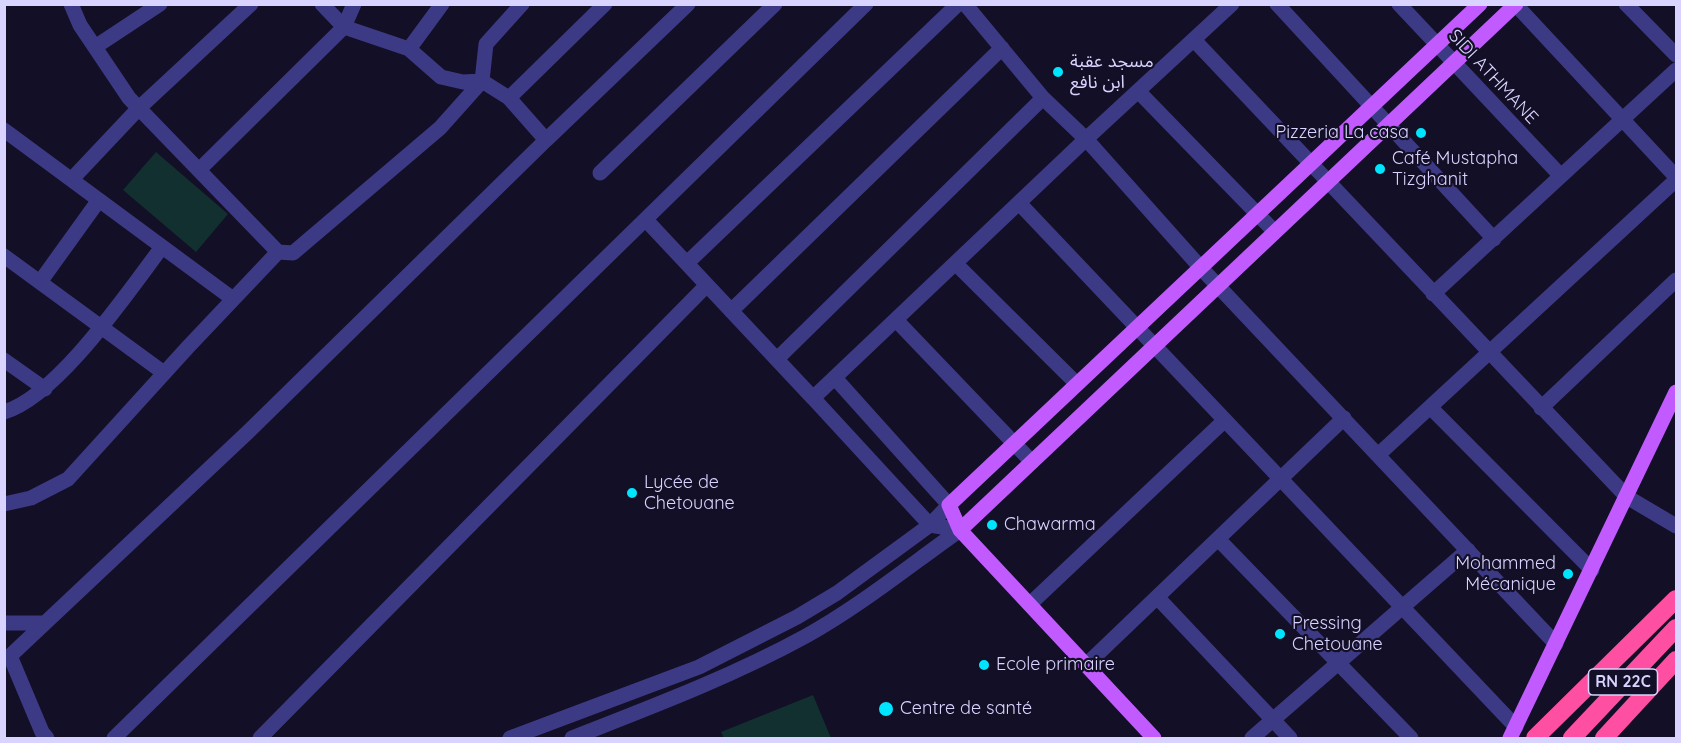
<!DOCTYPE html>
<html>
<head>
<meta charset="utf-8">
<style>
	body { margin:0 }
	#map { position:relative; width:1681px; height:743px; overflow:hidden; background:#130f26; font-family:Quicksand,sans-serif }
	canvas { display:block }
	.frame { position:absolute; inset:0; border:6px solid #d9d4ff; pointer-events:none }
</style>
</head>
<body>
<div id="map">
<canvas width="1681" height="743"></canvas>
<div class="frame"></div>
</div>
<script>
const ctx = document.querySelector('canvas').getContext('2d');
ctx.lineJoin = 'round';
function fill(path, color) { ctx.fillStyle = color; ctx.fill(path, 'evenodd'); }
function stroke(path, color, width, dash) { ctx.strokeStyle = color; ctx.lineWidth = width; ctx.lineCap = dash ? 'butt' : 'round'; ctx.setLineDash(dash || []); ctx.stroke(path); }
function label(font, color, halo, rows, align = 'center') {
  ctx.font = font + ' Quicksand,"Noto Sans Arabic",sans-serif'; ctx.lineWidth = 4.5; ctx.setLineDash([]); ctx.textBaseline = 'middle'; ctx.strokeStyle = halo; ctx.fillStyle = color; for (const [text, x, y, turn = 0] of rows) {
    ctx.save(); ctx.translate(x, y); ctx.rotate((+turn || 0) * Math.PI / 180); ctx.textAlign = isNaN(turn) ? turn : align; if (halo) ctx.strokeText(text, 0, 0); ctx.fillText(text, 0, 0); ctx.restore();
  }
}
const green = new Path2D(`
	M 156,152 L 228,214 L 196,252 L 123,190 Z
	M 813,695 L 831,738 L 724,738 L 721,732 Z`);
const minor = new Path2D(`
	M 71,4 L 80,25 L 129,98 L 278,252 L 293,253 L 440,128 L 482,81 L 486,44 L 522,4
	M 965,4 L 1043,98 L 1086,139 L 1201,268 L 1556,644
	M 1277,4 L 1494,239
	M 1399,4 L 1560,175
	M 1515,4 L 1676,177
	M 1626,4 L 1676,55
	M 1194,40 L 1627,497 L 1676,526
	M 95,47 L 160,4
	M 409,49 L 442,4
	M 1139,92 L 1274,231
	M 509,98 L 605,4
	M 4,130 L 233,299
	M 546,140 L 688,4
	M 200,169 L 344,27 L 354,4
	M 600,173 L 775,4
	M 72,179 L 139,108 L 251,4
	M 1020,204 L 1516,727
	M 646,220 L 813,398 L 1086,139 L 1232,4
	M 4,256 L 164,373
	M 687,263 L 958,4
	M 956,264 L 1077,384
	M 40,282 L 99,200
	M 1433,294 L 1676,70
	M 731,311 L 1002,48
	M 896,320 L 1032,462
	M 777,359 L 1043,98
	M 4,360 L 45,389
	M 813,398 L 930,525 L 960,530
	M 1430,407 L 1592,570
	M 1541,408 L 1676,280
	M 4,412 C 57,397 128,292 162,247
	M 1378,455 L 1676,180
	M 4,504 L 31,498 L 68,479 L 188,347 L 278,252
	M 1218,539 L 1411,738
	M 1157,597 L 1290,738
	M 1030,604 L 1225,420
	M 4,623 L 44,623
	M 1086,665 L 1344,418
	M 47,738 L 42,732 L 10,656 L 248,432 L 546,140 L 509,98 L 482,81 L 463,82 L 441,77 L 409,49 L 344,27 L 322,4
	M 114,738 L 866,4
	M 260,738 L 707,285
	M 510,738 L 699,667 L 797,617 L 837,593 L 930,525 L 949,505 L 835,378
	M 572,738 C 651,707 731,677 806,636 C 860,606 909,566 960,530
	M 1252,738 L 1468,550`);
const major = new Path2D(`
	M 960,530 L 1516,4
	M 1154,738 L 960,530 L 949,505 L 1480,4
	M 1510,738 L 1676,392`);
const highway = new Path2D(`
	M 1535,738 L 1676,599
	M 1572,738 L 1676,628
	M 1604,738 L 1676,660`);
const markers = [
	[1058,72,6,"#00e5ff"],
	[1421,133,6,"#00e5ff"],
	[1380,169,6,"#00e5ff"],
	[632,493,6,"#00e5ff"],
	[992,525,6,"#00e5ff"],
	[1568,574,6,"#00e5ff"],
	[1280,634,6,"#00e5ff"],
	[984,665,6,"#00e5ff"],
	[886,709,8,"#00e5ff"]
];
const shields = [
	[1623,682,69]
];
const shieldNames = [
	["RN 22C",1623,682]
];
const poiNames = [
	["مسجد عقبة",1070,62],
	["ابن نافع",1070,83],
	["Pizzeria La casa",1409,133,"right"],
	["Café Mustapha",1392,159],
	["Tizghanit",1392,180],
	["Lycée de",644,483],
	["Chetouane",644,504],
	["Chawarma",1004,525],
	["Mohammed",1556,564,"right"],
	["Mécanique",1556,585,"right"],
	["Pressing",1292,624],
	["Chetouane",1292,645],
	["Ecole primaire",996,665],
	["Centre de santé",900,709]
];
const streetNames = [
	["SIDI ATHMANE",1493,77,47]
];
fill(green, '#12302f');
stroke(minor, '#3d3a85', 15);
stroke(major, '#c25bff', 15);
stroke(highway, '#ff4fa3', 18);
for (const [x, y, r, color] of markers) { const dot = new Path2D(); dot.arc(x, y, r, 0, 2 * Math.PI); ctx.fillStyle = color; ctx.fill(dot); stroke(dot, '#130f26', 2); }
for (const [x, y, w] of shields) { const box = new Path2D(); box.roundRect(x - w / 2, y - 13, w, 26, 4.5); ctx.fillStyle = '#130f26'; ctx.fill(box); stroke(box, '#d9d4ff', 1.5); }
label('bold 16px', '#d9d4ff', null, shieldNames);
label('18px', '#d9d4ff', '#130f26', poiNames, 'left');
label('18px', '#d9d4ff', '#130f26', streetNames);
</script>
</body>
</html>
